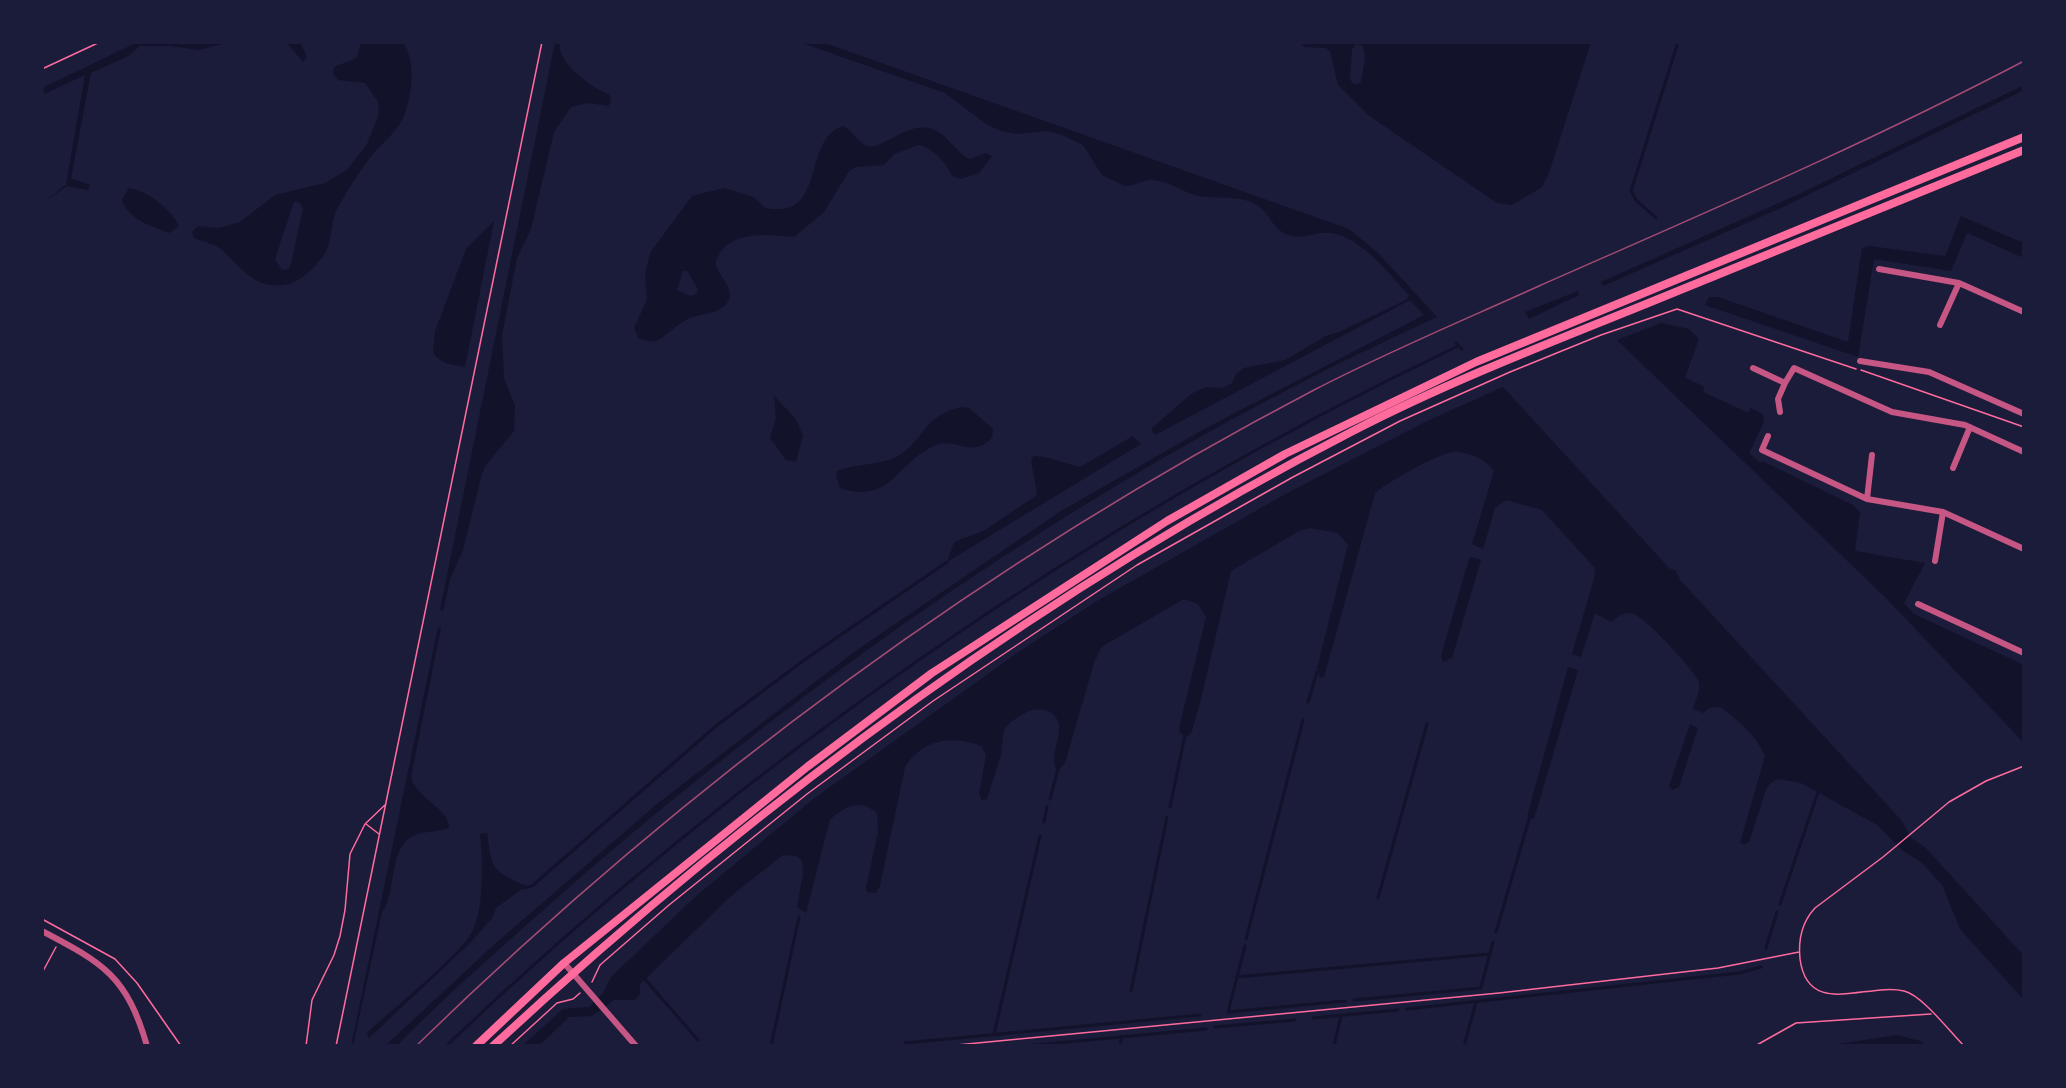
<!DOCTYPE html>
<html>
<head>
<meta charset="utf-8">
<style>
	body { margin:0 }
	#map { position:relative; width:2066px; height:1088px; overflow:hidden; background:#1b1b3a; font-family:"Times New Roman",serif }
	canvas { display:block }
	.frame { position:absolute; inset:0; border:44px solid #1b1b3a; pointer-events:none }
</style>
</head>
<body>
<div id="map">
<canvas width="2066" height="1088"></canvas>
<div class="frame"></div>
</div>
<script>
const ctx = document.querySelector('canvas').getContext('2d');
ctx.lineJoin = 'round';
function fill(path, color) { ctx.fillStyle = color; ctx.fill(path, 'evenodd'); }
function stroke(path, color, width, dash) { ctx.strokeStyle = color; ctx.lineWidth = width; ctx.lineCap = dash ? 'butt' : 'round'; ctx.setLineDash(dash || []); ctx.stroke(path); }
const water = new Path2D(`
	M 138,42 L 229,42 L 199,50 L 170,46 L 140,46 L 128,56 L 91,73 L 71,178 L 90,185 L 88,190 L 67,186 L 42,203 L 66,185 L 85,75 L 42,95 L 42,88 Z
	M 286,42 L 300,42 L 307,57 L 303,62 Z
	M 361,42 L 402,42 C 417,59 412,96 404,116 C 398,131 382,143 372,155 C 360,171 347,190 337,209 C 329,224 334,241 323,256 C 314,268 300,283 284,285 C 252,288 243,268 223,251 C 216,244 204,242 194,238 L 192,232 L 198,226 L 219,228 L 240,222 L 275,195 L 325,183 L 347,170 L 367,144 L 379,114 L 378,102 L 365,83 L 338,80 L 333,74 L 334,67 L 357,58 ZM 294,201 L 300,203 L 303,209 L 291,264 L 289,269 L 282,270 L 275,259 Z
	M 555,42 L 560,42 C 556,62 591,88 609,94 L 611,102 L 608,106 L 589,103 L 571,107 L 554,132 L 531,229 L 517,258 L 502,335 L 504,379 L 515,405 L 514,431 L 485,466 L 481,477 L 463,550 L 450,579 L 443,611 L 440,610 Z
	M 799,42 L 822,42 L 1349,229 L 1379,254 L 1437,317 C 1119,461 828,661 566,890 C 508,941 450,992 396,1046 L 385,1046 L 496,943 L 657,804 L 854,652 L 1061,511 L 1206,428 L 1424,315 L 1410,300 L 1155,435 L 1151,429 L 1191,394 L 1206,387 L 1223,388 L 1232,383 L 1236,374 L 1244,368 L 1285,360 L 1326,336 L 1339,332 L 1406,300 L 1409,295 C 1388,273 1363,238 1331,233 C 1316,231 1302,241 1286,234 C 1272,228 1270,213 1257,205 C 1237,193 1216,201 1195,195 C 1180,190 1168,181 1152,180 C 1143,179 1135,186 1125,186 L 1102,175 L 1083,145 L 1062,135 L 1048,131 L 1017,134 L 1001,131 L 986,124 L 945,93 Z
	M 1301,42 L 1591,42 L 1549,173 L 1542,187 L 1512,205 L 1497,203 L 1368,115 L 1338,85 L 1330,51 L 1326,48 L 1304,47 ZM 1356,44 L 1363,46 L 1365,58 L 1361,82 L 1355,85 L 1350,80 L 1352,49 Z
	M 2024,85 L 2024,90 L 1783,207 L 1603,286 L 1601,282 L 1799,194 Z
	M 843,126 C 853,130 858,144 868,146 C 882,150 905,123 929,128 C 947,132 954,152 970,159 L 986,153 L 992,156 L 979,173 L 960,179 L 952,176 C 947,163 933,148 919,145 L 894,154 L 884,165 L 856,167 L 849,171 L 824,212 L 794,237 C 769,235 737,230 720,253 C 718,257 715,260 716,265 C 719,277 737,290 727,303 C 718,314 704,313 693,317 C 677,322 668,336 654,342 L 639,339 L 634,328 L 647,300 L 645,274 L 650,253 L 692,196 L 724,188 L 754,197 L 765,208 C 829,220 800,140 843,126 ZM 683,271 L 687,271 L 698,289 L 696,294 L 691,296 L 677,290 Z
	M 129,188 C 147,190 171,210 179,226 L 169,233 C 152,227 127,218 122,200 Z
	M 1961,216 L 2021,242 L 2024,236 L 2024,258 L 1967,233 L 1951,271 L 1874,259 L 1858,357 L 1705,305 L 1709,297 L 1718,297 L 1848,342 L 1862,248 L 1869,246 L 1945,256 Z
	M 494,221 L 465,367 C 452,365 441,364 433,353 L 435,331 L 466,249 Z
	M 1578,291 L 1579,295 L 1529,319 L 1525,312 Z
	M 1661,323 L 1689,329 L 1699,339 L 1685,377 L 1704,387 L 1703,392 L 1744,411 L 1749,412 L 1751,408 L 1763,414 L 1764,422 L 1749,453 L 1760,463 L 1762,461 L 1853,505 L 1860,512 L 1855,551 L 1925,563 L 1904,603 L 1914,614 L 2024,665 L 2024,743 L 1886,598 L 1617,340 Z
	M 1503,387 L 1659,557 L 1670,569 L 1675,570 L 1681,581 L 1902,821 L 1911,838 L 1925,847 L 2024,956 L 2024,1000 L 1960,929 L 1942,885 L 1922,863 L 1902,850 L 1877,825 L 1801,783 L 1778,779 L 1770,783 L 1766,790 L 1749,842 L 1744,845 L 1740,843 L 1765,756 C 1757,736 1737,719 1720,707 L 1709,708 L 1703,713 L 1693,709 C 1695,701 1701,690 1699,682 C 1695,671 1643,614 1631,613 C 1623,612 1616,618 1611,622 L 1595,613 L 1581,657 L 1572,654 L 1595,575 L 1594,567 L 1542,510 L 1506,500 L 1495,508 L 1483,549 L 1472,544 L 1494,471 C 1486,459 1467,451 1453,452 C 1439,453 1386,483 1375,493 L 1324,677 L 1320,678 L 1317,668 L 1348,545 L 1338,533 L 1309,528 L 1299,531 L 1231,571 L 1201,699 L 1192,731 L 1187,737 L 1180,733 L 1179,728 L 1206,617 L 1198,604 L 1184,599 L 1108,643 L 1101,648 L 1094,663 L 1065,763 L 1058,771 C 1044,755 1076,721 1045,710 C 1031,706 1013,719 1004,729 L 1001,755 L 987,799 L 982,800 L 979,794 L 986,755 L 981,746 C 952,735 923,739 905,767 L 880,886 L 876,893 L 867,892 L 866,888 L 878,832 L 877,813 C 860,798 846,806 830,819 L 806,913 L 797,907 L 803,874 L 802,860 L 796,856 L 783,855 L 731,896 L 640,984 L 640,994 L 635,1000 L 614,1000 L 592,1016 L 569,1017 L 539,1046 L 522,1046 L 563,1009 L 589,1007 L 603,993 L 611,977 L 695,897 L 812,800 L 1020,651 L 1097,601 L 1291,491 L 1425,422 Z
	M 774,396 L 795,418 L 803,435 L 796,462 L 786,460 L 770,438 L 776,418 Z
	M 961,407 L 969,408 L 993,429 L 992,438 C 971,459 956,437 936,445 C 897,461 892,505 840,488 L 836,476 L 837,471 C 856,463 878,466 896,457 C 924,443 921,416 961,407 Z
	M 1133,436 L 1141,444 L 947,562 L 954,542 L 985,530 L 1037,495 L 1031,460 L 1034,456 L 1045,457 L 1080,467 Z
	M 1472,557 L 1481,560 L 1452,658 L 1443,662 L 1441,656 L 1469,559 Z
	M 438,627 L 441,628 L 411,777 C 417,799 450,809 449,828 C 437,833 422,830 411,837 C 388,852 397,891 382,912 L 353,1046 L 351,1046 Z
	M 1568,667 L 1578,670 L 1534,819 L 1527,817 Z
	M 1690,724 L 1698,728 L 1679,787 L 1672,790 L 1669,786 Z
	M 487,833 C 492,870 491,870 526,886 L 496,908 L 492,918 L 471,942 L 369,1038 L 367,1033 C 389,1012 463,953 473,930 C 484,906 483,861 480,834 Z
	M 1897,1035 L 1920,1041 L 1927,1046 L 1825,1046 Z`);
const stream = new Path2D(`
	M 1656,218 L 1636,200 L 1631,191 L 1678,42
	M 1456,343 L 1462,349
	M 1308,702 L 1317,672
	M 1050,799 L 1058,769
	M 1170,807 L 1185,735
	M 1044,822 L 1047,807
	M 524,888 L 532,886 L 716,726 L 807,658 L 947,562
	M 1378,898 L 1427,724
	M 1780,904 L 1818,792
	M 1496,932 L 1530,816
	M 1246,939 L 1303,720
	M 1245,946 L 1228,1012 L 1345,1001
	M 1766,948 L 1777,912
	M 1236,977 L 1490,954
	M 644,978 L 698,1040
	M 1481,987 L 1493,942
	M 1131,991 L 1167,817
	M 1354,1000 L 1481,988
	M 1407,1009 L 1739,973 L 1761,967
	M 1313,1018 L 1398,1010
	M 1215,1027 L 1295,1020
	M 994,1034 L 1040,836
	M 905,1043 L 1200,1015
	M 446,1046 C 744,762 1087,523 1458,346
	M 771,1046 L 799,917
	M 1024,1046 L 1206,1029
	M 1120,1046 L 1122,1036
	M 1218,1046 L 1219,1045
	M 1334,1046 L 1341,1016
	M 1464,1046 L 1476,1002`);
const path = new Path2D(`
	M 42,69 L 100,42
	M 1861,370 L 2024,427
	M 366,824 L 379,834
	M 42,919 L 115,959 L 137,983 L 181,1046
	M 42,973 L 56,947
	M 592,982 L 600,965 L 669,905 L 807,794 L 933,701 L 1137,565 L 1293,477 L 1400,421 L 1510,372 L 1601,335 L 1677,309 L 1856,369
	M 306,1046 L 312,1000 L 334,955 L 340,936 L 345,910 L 350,854 L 365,824 L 386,804
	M 336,1046 L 542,42
	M 510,1046 L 557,1003 L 573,999 L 580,993
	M 946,1046 L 1499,993 L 1718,968 L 1799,952
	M 1755,1046 L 1796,1023 L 1931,1014
	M 1964,1046 C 1950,1032 1922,995 1904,991 C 1867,982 1808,1019 1800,959 C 1798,940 1802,922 1815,908 L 1883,857 L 1949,802 L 1986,781 L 2024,766`);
const minor = new Path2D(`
	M 1879,269 L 1959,283 L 2024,312
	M 1940,325 L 1959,283
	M 1860,361 L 1929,372 L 2024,414
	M 1753,368 L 1785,383 L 1794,368 L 1892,412 L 1965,425 L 2024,452
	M 1780,412 L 1778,399 L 1785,383
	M 1768,436 L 1762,450 L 1867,499 L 1943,512 L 2024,549
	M 1953,468 L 1970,427
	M 1867,499 L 1872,455
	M 1935,561 L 1943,512
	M 1918,604 L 2024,653
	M 42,931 C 103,963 127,976 147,1046
	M 564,963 L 636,1046`);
const secondary = new Path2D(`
	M 476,1046 L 564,963 L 807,767 L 932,673 L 1167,521 L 1285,454 L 1476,362 L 2024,137
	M 493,1046 C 752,806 1038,593 1353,431 C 1446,383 1544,345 1641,306 C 1769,254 1896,202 2024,150`);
const tram = new Path2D(`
	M 416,1046 C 683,786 983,563 1314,390 C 1387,352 1464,320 1539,286 C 1702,214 1866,144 2024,61`);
fill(water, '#12122b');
stroke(stream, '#12122b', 3);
stroke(path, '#ff6b9d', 1.5);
stroke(minor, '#c65784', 6);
stroke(secondary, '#ff6b9d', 8);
stroke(tram, '#a44b75', 1.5);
</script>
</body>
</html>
